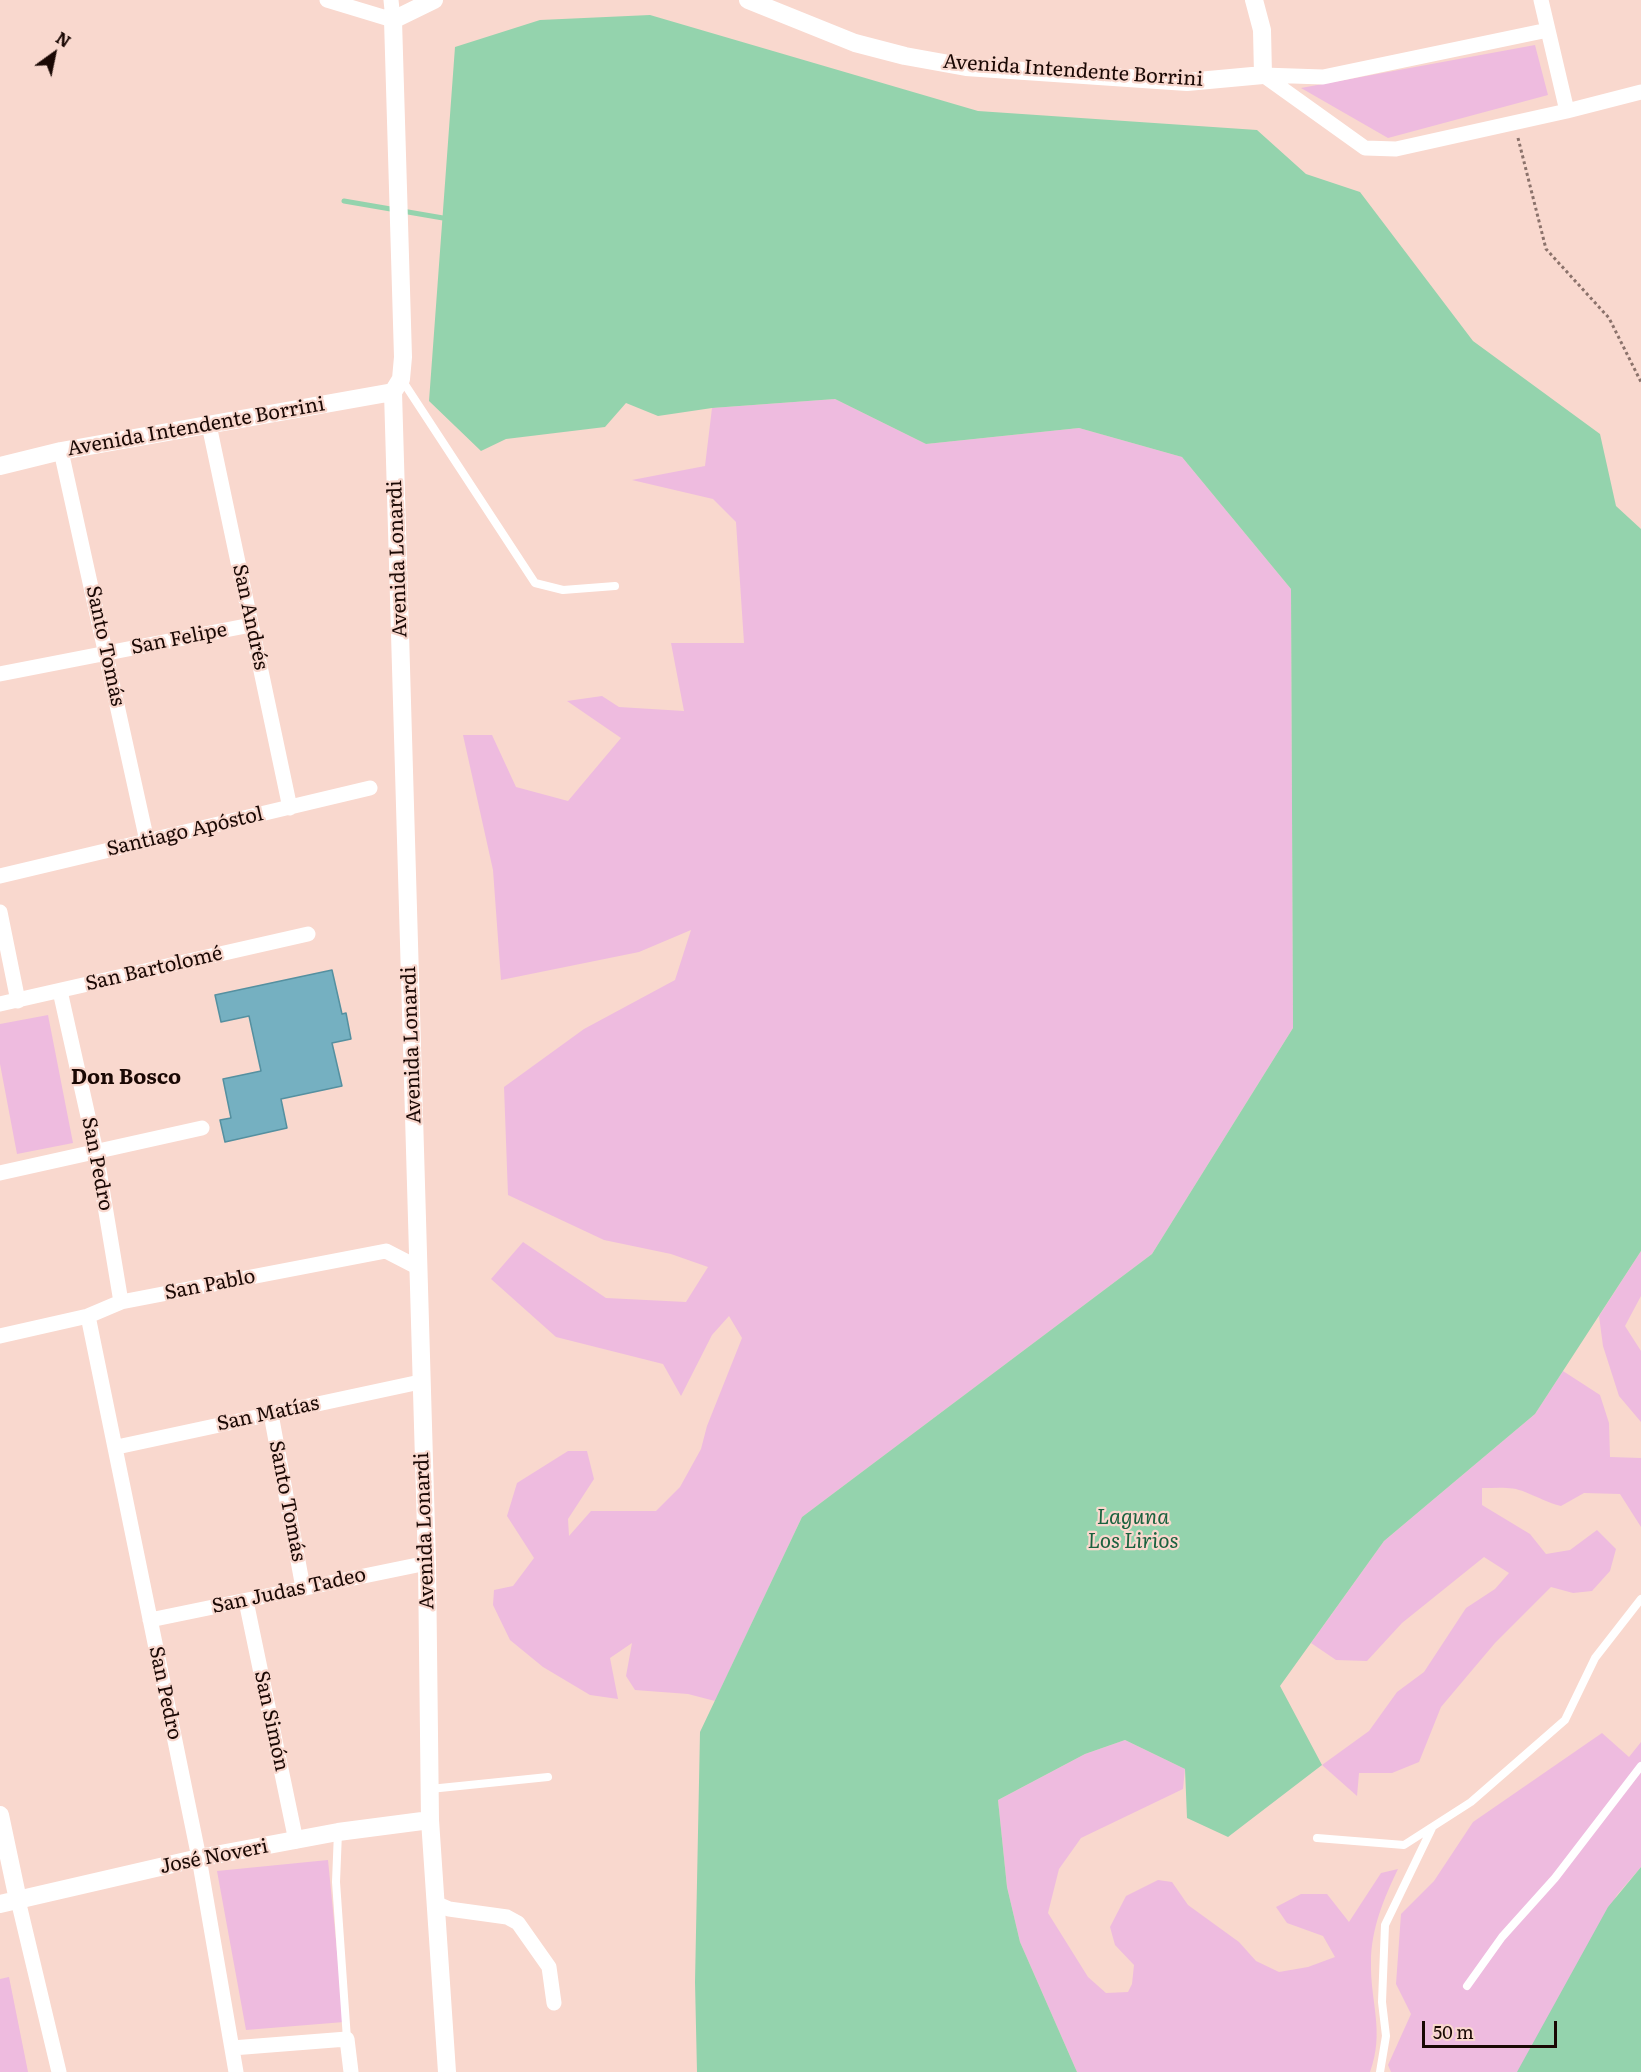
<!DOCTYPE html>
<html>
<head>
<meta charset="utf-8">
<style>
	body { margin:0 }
	#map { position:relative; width:1641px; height:2072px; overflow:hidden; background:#f9d8ce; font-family:Literata,serif }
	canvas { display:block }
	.north { position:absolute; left:24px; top:24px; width:60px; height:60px; -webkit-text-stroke:4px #f9d8ce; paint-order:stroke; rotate:33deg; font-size:16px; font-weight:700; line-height:24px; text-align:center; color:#1a0804 }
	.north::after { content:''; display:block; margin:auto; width:21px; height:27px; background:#1a0804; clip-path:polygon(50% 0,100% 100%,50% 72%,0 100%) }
	.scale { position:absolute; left:1422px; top:2021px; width:135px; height:27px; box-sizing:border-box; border:3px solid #1a0804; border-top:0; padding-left:8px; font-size:18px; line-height:21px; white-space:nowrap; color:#1a0804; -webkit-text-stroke:4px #f9d8ce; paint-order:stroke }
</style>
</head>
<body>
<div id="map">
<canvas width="1641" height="2072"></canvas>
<div class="north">N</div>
<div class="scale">50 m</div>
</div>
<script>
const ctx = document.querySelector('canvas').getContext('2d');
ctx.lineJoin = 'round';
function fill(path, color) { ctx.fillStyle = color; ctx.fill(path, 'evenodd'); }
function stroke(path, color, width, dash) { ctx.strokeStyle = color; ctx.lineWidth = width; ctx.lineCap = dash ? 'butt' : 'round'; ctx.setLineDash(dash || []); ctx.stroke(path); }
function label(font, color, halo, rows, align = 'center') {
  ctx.font = font + ' Literata,serif'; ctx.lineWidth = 4.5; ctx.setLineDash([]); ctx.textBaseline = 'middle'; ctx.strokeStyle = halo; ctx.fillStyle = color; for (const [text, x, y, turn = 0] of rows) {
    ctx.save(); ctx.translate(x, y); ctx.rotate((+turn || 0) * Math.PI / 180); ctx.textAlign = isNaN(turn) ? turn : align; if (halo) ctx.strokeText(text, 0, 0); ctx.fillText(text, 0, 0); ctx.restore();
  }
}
const green = new Path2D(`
	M 1535,45 L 1548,95 L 1388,138 L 1301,88 Z
	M 835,399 L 926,444 L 1079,428 L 1182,457 L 1291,589 L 1293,1028 L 1152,1254 L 802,1517 L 715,1701 L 688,1694 L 635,1690 L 626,1676 L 632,1643 L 610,1658 L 618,1699 L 590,1695 L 543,1667 L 510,1640 L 493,1605 L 494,1590 L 513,1586 L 534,1558 L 507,1516 L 517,1483 L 568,1451 L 587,1451 L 594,1479 L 568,1519 L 569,1536 L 591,1511 L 656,1511 L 680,1487 L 701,1449 L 707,1426 L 742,1338 L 729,1316 L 712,1335 L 681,1396 L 663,1364 L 556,1337 L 491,1279 L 523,1242 L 606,1298 L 686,1302 L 708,1267 L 671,1254 L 604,1240 L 508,1195 L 504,1087 L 584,1029 L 675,980 L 691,930 L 639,952 L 501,980 L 493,870 L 463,735 L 492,735 L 516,787 L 568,801 L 621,738 L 567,701 L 602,696 L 619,707 L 684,711 L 671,643 L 744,643 L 736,522 L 713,499 L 632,480 L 705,466 L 712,408 Z
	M 48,1015 L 73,1143 L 17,1154 L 0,1064 L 0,1024 Z
	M 1641,1251 L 1641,1296 L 1625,1326 L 1641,1351 L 1641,1422 L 1619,1396 L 1603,1346 L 1599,1316 Z
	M 1563,1371 L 1600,1395 L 1609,1423 L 1610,1457 L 1641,1458 L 1641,1527 L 1620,1494 L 1584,1493 L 1561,1506 C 1548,1503 1538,1497 1525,1492 C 1512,1486 1497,1488 1482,1488 L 1482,1505 L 1530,1534 L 1546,1554 L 1570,1550 L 1597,1530 L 1616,1549 L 1610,1571 L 1592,1591 L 1573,1593 L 1551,1587 L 1495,1643 L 1441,1707 L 1419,1762 L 1392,1773 L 1359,1773 L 1357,1796 L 1322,1765 L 1369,1731 L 1397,1692 L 1424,1672 L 1466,1608 L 1495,1589 L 1509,1573 L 1484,1557 L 1402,1623 L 1367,1661 L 1336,1660 L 1311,1643 L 1384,1541 L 1535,1414 Z
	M 1602,1733 L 1629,1757 L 1641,1742 L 1641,1867 L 1617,1895 L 1518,2072 L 1391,2072 L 1388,2065 L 1411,2014 L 1396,1984 L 1401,1914 L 1434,1881 L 1473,1822 Z
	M 1125,1740 L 1185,1769 L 1183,1789 L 1081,1838 L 1059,1869 L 1048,1913 L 1088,1977 L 1106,1993 L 1128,1992 L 1132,1984 L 1134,1965 L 1115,1945 L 1110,1927 L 1126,1896 L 1158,1880 L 1172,1882 L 1188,1905 L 1239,1942 L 1256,1961 L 1279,1972 L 1308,1967 L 1335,1957 L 1323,1936 L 1287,1923 L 1276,1907 L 1301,1894 L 1327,1894 L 1349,1922 L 1381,1873 L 1398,1869 C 1384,1898 1371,1929 1371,1962 C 1370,2002 1385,2031 1370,2072 L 1077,2072 L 1020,1942 L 1007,1887 L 998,1800 L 1085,1754 Z
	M 328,1860 L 344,2022 L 246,2030 L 217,1871 Z
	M 9,1977 L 28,2072 L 0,2072 L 0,1979 Z`);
const water = new Path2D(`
	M 650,15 L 978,111 L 1257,130 L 1306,174 L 1360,192 L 1473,341 L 1600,434 L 1616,506 L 1641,529 L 1641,1251 L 1535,1414 L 1384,1541 L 1280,1686 L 1322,1765 L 1228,1837 L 1187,1818 L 1185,1769 L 1125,1740 L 1085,1754 L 998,1800 L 1007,1887 L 1020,1942 L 1077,2072 L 697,2072 L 695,1982 L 700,1732 L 802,1517 L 1152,1254 L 1293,1028 L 1291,589 L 1182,457 L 1079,428 L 926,444 L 835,399 L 712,408 L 658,416 L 626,403 L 605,427 L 506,439 L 481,451 L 429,401 L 455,47 L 540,20 Z
	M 1641,1867 L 1641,2072 L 1517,2072 L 1608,1907 Z`);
const stream = new Path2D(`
	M 344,201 L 443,218`);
const building = new Path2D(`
	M 332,970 L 342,1014 L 346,1013 L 351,1039 L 332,1043 L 342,1086 L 281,1099 L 287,1128 L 225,1142 L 220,1120 L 231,1118 L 223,1079 L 261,1071 L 249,1016 L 221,1022 L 215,995 Z`);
const path = new Path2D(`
	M 1518,138 L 1546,249 L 1609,318 L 1641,382`);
const service = new Path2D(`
	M 402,380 L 535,583 L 563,590 L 615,586
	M 430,1789 L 548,1777
	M 338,1832 L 336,1882 L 347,2039
	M 1317,1838 L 1404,1845 L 1471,1802 L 1565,1720 L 1595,1658 L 1641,1599
	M 1467,1986 L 1502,1937 L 1555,1878 L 1641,1766
	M 1380,2072 L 1386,2036 L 1382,2002 L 1385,1925 L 1432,1828`);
const minor = new Path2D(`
	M 327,0 L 393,20 L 391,0
	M 1541,0 L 1567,111
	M 1263,75 L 1365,148 L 1396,149 L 1567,111 L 1641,92
	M 1263,75 L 1323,77 L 1548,30
	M 209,425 L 290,808
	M 61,451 L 147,841
	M 0,674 L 251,625
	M 0,876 L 370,788
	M 0,912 L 18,1001
	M 60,991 L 96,1152 L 121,1302
	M 0,1004 L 308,934
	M 0,1173 L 202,1128
	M 88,1316 L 199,1858 L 236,2072
	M 0,1336 L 88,1316 L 121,1302 L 386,1251 L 419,1268
	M 271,1414 L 303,1588
	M 117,1447 L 420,1382
	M 246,1601 L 296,1841
	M 150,1620 L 427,1563
	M 18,1900 L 59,2072
	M 435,1903 L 449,1909 L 507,1917 L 518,1923 L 549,1967 L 554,2003
	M 232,2048 L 347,2039 L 351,2072`);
const tertiary = new Path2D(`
	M 434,0 L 393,20 L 403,357 L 401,379 L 393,392 L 427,1563 L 430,1820 L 447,2072
	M 748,0 L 855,43 L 905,56 L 966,67 L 1187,82 L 1263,75 L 1262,30 L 1254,0
	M 0,466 L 61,451 L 393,392
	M 0,1815 L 18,1900
	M 0,1904 L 199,1858 L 338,1832 L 430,1820`);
const streetNames = [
	["Avenida Intendente Borrini",1073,71,4],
	["Avenida Intendente Borrini",196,427,-10],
	["Avenida Lonardi",398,559,-92],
	["San Andrés",250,617,78],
	["San Felipe",179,639,-11],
	["Santo Tomás",105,646,78],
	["Santiago Apóstol",185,832,-13],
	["San Bartolomé",154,969,-13],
	["Avenida Lonardi",412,1045,-92],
	["San Pedro",97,1164,79],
	["San Pablo",210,1285,-11],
	["San Matías",268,1414,-12],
	["Santo Tomás",287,1501,79],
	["Avenida Lonardi",425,1531,-92],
	["San Judas Tadeo",289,1591,-12],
	["San Pedro",165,1693,78],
	["San Simón",271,1721,78],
	["José Noveri",214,1857,-11]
];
const neighbourhoodNames = [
	["Don Bosco",126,1078]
];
const waterNames = [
	["Laguna",1133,1518],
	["Los Lirios",1133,1542]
];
fill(green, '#eebbdf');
fill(water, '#94d3ad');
stroke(stream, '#94d3ad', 5);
fill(building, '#75b0c1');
stroke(building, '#5590a0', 1.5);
stroke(path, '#8b726b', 3, [3, 3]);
stroke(service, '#fff', 8);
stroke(minor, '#fff', 15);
stroke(tertiary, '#fff', 18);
label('20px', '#1a0804', '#f9d8ce', streetNames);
label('bold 21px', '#1a0804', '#f9d8ce', neighbourhoodNames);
label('italic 21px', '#1a623f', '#f9d8ce', waterNames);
</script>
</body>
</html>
